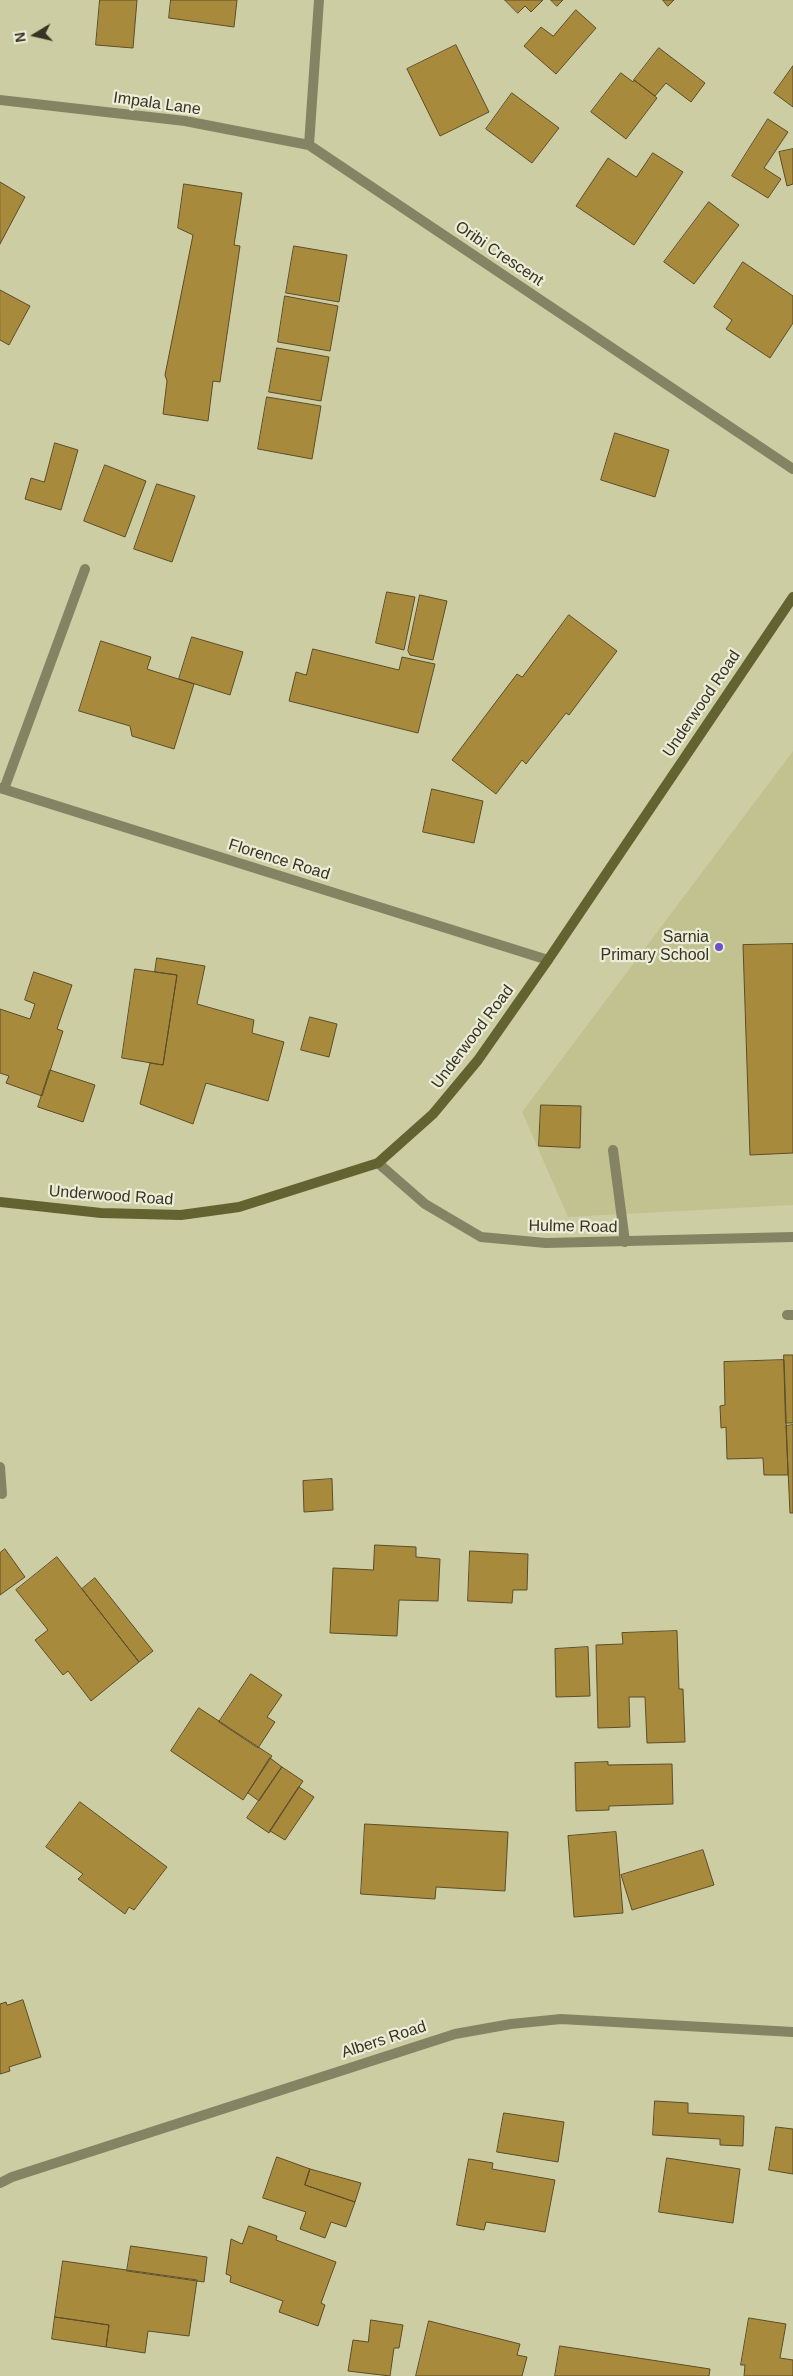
<!DOCTYPE html>
<html>
<head>
<meta charset="utf-8">
<style>
	body { margin:0 }
	#map { position:relative; width:793px; height:2376px; overflow:hidden; background:#cdcda3; font-family:Arial,sans-serif }
	canvas { display:block }
	.north { position:absolute; left:10px; top:10px; width:50px; height:50px; -webkit-text-stroke:4px #ecedd7; paint-order:stroke; rotate:261deg; font-size:14px; font-weight:700; line-height:20px; text-align:center; color:#363525 }
	.north::after { content:''; display:block; margin:auto; width:18px; height:22px; background:#363525; clip-path:polygon(50% 0,100% 100%,50% 72%,0 100%) }
</style>
</head>
<body>
<div id="map">
<canvas width="793" height="2376"></canvas>
<div class="north">N</div>
</div>
<script>
const ctx = document.querySelector('canvas').getContext('2d');
ctx.lineJoin = 'round';
function fill(path, color) { ctx.fillStyle = color; ctx.fill(path, 'evenodd'); }
function stroke(path, color, width, dash) { ctx.strokeStyle = color; ctx.lineWidth = width; ctx.lineCap = dash ? 'butt' : 'round'; ctx.setLineDash(dash || []); ctx.stroke(path); }
function label(font, color, halo, rows, align = 'center') {
  ctx.font = font + ' Arial,sans-serif'; ctx.lineWidth = 4.5; ctx.setLineDash([]); ctx.textBaseline = 'middle'; ctx.strokeStyle = halo; ctx.fillStyle = color; for (const [text, x, y, turn = 0] of rows) {
    ctx.save(); ctx.translate(x, y); ctx.rotate((+turn || 0) * Math.PI / 180); ctx.textAlign = isNaN(turn) ? turn : align; if (halo) ctx.strokeText(text, 0, 0); ctx.fillText(text, 0, 0); ctx.restore();
  }
}
const built = new Path2D(`
	M 793,751 L 793,1205 L 568,1217 L 522,1112 Z`);
const building = new Path2D(`
	M 100,0 L 137,0 L 133,48 L 96,45 Z
	M 171,0 L 237,0 L 234,27 L 169,18 Z
	M 505,0 L 543,0 L 531,12 L 525,6 L 518,13 Z
	M 551,0 L 563,0 L 557,6 Z
	M 663,0 L 674,0 L 668,6 Z
	M 576,10 L 596,28 L 556,74 L 524,46 L 541,27 L 553,36 Z
	M 456,45 L 489,112 L 440,136 L 407,69 Z
	M 659,48 L 705,83 L 691,102 L 666,83 L 655,96 L 634,80 Z
	M 793,66 L 793,107 L 774,93 Z
	M 621,73 L 633,82 L 634,80 L 657,98 L 626,139 L 591,112 Z
	M 512,93 L 559,128 L 532,163 L 486,129 Z
	M 768,119 L 788,132 L 764,168 L 781,179 L 768,198 L 732,176 Z
	M 793,149 L 793,184 L 787,186 L 779,152 Z
	M 653,153 L 683,172 L 634,245 L 576,206 L 608,158 L 636,177 Z
	M 0,182 L 25,197 L 0,244 Z
	M 184,184 L 242,193 L 234,245 L 240,246 L 220,382 L 213,381 L 208,421 L 163,414 L 167,381 L 165,375 L 193,235 L 178,228 Z
	M 709,202 L 739,225 L 694,284 L 664,262 Z
	M 294,246 L 347,255 L 339,302 L 286,293 Z
	M 743,262 L 793,296 L 793,323 L 770,358 L 726,329 L 732,320 L 714,307 Z
	M 0,290 L 30,306 L 9,345 L 0,340 Z
	M 285,296 L 338,306 L 330,351 L 278,342 Z
	M 277,348 L 329,357 L 321,401 L 269,392 Z
	M 267,397 L 321,406 L 312,459 L 258,449 Z
	M 615,433 L 669,450 L 655,497 L 601,480 Z
	M 55,443 L 78,450 L 61,510 L 25,499 L 31,478 L 44,482 Z
	M 105,465 L 146,481 L 125,537 L 84,521 Z
	M 157,484 L 195,496 L 172,562 L 134,549 Z
	M 387,592 L 415,597 L 404,650 L 376,643 Z
	M 420,595 L 447,601 L 433,660 L 410,655 L 408,651 Z
	M 569,615 L 617,651 L 569,715 L 566,713 L 526,764 L 522,760 L 496,794 L 452,760 L 517,674 L 522,677 Z
	M 192,637 L 243,652 L 230,695 L 179,679 Z
	M 101,641 L 151,657 L 147,669 L 194,684 L 174,749 L 132,736 L 130,726 L 79,711 Z
	M 313,649 L 399,670 L 402,657 L 435,664 L 418,733 L 289,701 L 296,672 L 306,675 Z
	M 432,789 L 483,801 L 474,843 L 423,832 Z
	M 793,944 L 793,1153 L 750,1155 L 743,945 Z
	M 157,958 L 205,966 L 197,1004 L 254,1020 L 252,1033 L 284,1042 L 268,1101 L 206,1083 L 193,1124 L 140,1104 L 150,1063 L 163,1065 L 177,975 L 155,972 Z
	M 135,969 L 177,975 L 163,1065 L 122,1058 Z
	M 34,972 L 72,985 L 57,1029 L 63,1031 L 42,1096 L 6,1083 L 9,1076 L 0,1073 L 0,1009 L 30,1019 L 35,1004 L 25,1000 Z
	M 310,1017 L 337,1024 L 329,1057 L 301,1050 Z
	M 50,1070 L 95,1085 L 83,1122 L 38,1107 Z
	M 541,1105 L 581,1106 L 580,1148 L 539,1146 Z
	M 784,1355 L 793,1355 L 793,1423 L 786,1423 Z
	M 784,1360 L 788,1475 L 764,1475 L 763,1458 L 727,1459 L 726,1427 L 721,1428 L 720,1406 L 725,1405 L 724,1362 Z
	M 793,1425 L 793,1513 L 790,1513 L 786,1426 Z
	M 332,1479 L 333,1510 L 304,1512 L 303,1481 Z
	M 375,1545 L 416,1547 L 416,1557 L 440,1559 L 438,1601 L 399,1600 L 397,1636 L 330,1633 L 333,1568 L 373,1570 Z
	M 5,1549 L 25,1577 L 0,1595 L 0,1553 Z
	M 470,1551 L 528,1554 L 527,1590 L 513,1590 L 512,1603 L 468,1601 Z
	M 57,1557 L 139,1662 L 91,1701 L 68,1671 L 63,1675 L 35,1640 L 48,1630 L 16,1590 Z
	M 95,1578 L 153,1651 L 139,1662 L 82,1589 Z
	M 677,1631 L 679,1689 L 683,1689 L 685,1742 L 647,1743 L 645,1697 L 629,1697 L 630,1727 L 598,1728 L 596,1645 L 623,1644 L 622,1633 Z
	M 588,1647 L 590,1696 L 556,1697 L 555,1649 Z
	M 251,1674 L 282,1695 L 267,1717 L 275,1722 L 258,1748 L 219,1722 Z
	M 199,1708 L 272,1756 L 243,1800 L 171,1751 Z
	M 270,1758 L 282,1767 L 259,1801 L 248,1793 Z
	M 608,1762 L 608,1765 L 672,1764 L 673,1804 L 609,1806 L 609,1810 L 576,1811 L 575,1763 Z
	M 282,1767 L 303,1781 L 269,1833 L 247,1818 Z
	M 299,1787 L 314,1797 L 285,1840 L 270,1831 Z
	M 80,1802 L 167,1867 L 134,1910 L 129,1907 L 125,1914 L 78,1879 L 83,1874 L 46,1847 Z
	M 365,1824 L 508,1832 L 505,1891 L 436,1887 L 435,1899 L 361,1894 Z
	M 616,1832 L 623,1913 L 574,1917 L 568,1836 Z
	M 703,1850 L 714,1885 L 632,1910 L 621,1875 Z
	M 23,2000 L 41,2057 L 9,2067 L 10,2071 L 0,2074 L 0,2004 L 6,2002 L 7,2005 Z
	M 655,2101 L 688,2103 L 688,2113 L 744,2116 L 743,2146 L 720,2145 L 720,2139 L 653,2135 Z
	M 504,2113 L 564,2122 L 558,2162 L 497,2152 Z
	M 776,2127 L 793,2129 L 793,2174 L 769,2170 Z
	M 277,2157 L 310,2169 L 305,2185 L 355,2202 L 346,2227 L 331,2222 L 325,2238 L 300,2229 L 306,2212 L 263,2198 Z
	M 667,2158 L 740,2169 L 733,2223 L 659,2212 Z
	M 469,2159 L 493,2163 L 492,2169 L 555,2180 L 545,2232 L 486,2222 L 484,2230 L 457,2225 Z
	M 310,2169 L 361,2183 L 355,2202 L 305,2185 Z
	M 249,2226 L 277,2236 L 276,2240 L 336,2262 L 321,2303 L 325,2305 L 318,2326 L 279,2312 L 283,2301 L 230,2282 L 231,2276 L 226,2274 L 231,2239 L 242,2244 Z
	M 131,2246 L 207,2257 L 204,2282 L 127,2271 Z
	M 63,2261 L 197,2280 L 189,2336 L 148,2331 L 145,2353 L 106,2347 L 109,2325 L 55,2317 Z
	M 55,2317 L 109,2325 L 106,2347 L 52,2339 Z
	M 749,2318 L 786,2324 L 780,2358 L 793,2360 L 793,2376 L 744,2376 L 745,2365 L 741,2365 Z
	M 371,2320 L 403,2325 L 399,2348 L 394,2348 L 390,2376 L 348,2371 L 353,2340 L 368,2342 Z
	M 429,2321 L 520,2344 L 517,2355 L 527,2357 L 522,2376 L 416,2376 Z
	M 560,2346 L 710,2369 L 709,2376 L 555,2376 Z`);
const service = new Path2D(`
	M 4,789 L 85,569
	M 613,1150 L 625,1242
	M 787,1315 L 793,1315
	M 0,1467 L 2,1494`);
const minor = new Path2D(`
	M 319,0 L 309,145 L 793,469
	M 0,100 L 185,121 L 309,145
	M 0,788 L 548,960
	M 378,1163 L 425,1204 L 481,1237 L 546,1243 L 793,1237
	M 0,2183 L 12,2177 L 455,2034 L 511,2024 L 561,2019 L 793,2032`);
const secondary = new Path2D(`
	M 0,1202 L 101,1213 L 181,1215 L 239,1207 L 378,1163 L 433,1114 L 478,1060 L 548,960 L 793,597`);
const markers = [
	[719,947,5,"#6951ca"]
];
const streetNames = [
	["Impala Lane",157,104,8],
	["Oribi Crescent",499,254,34],
	["Underwood Road",702,704,-56],
	["Florence Road",279,860,17],
	["Underwood Road",473,1037,-53],
	["Underwood Road",111,1196,4],
	["Hulme Road",573,1227,1],
	["Albers Road",384,2040,-18]
];
const poiNames = [
	["Sarnia",709,938],
	["Primary School",709,956]
];
fill(built, '#c2c290');
fill(building, '#a88a3d');
stroke(building, '#5c4d29', 1);
stroke(service, '#848464', 10);
stroke(minor, '#848464', 10);
stroke(secondary, '#636231', 10);
for (const [x, y, r, color] of markers) { const dot = new Path2D(); dot.arc(x, y, r, 0, 2 * Math.PI); ctx.fillStyle = color; ctx.fill(dot); stroke(dot, '#ecedd7', 2); }
label('16px', '#363525', '#ecedd7', streetNames);
label('16px', '#363525', '#ecedd7', poiNames, 'right');
</script>
</body>
</html>
